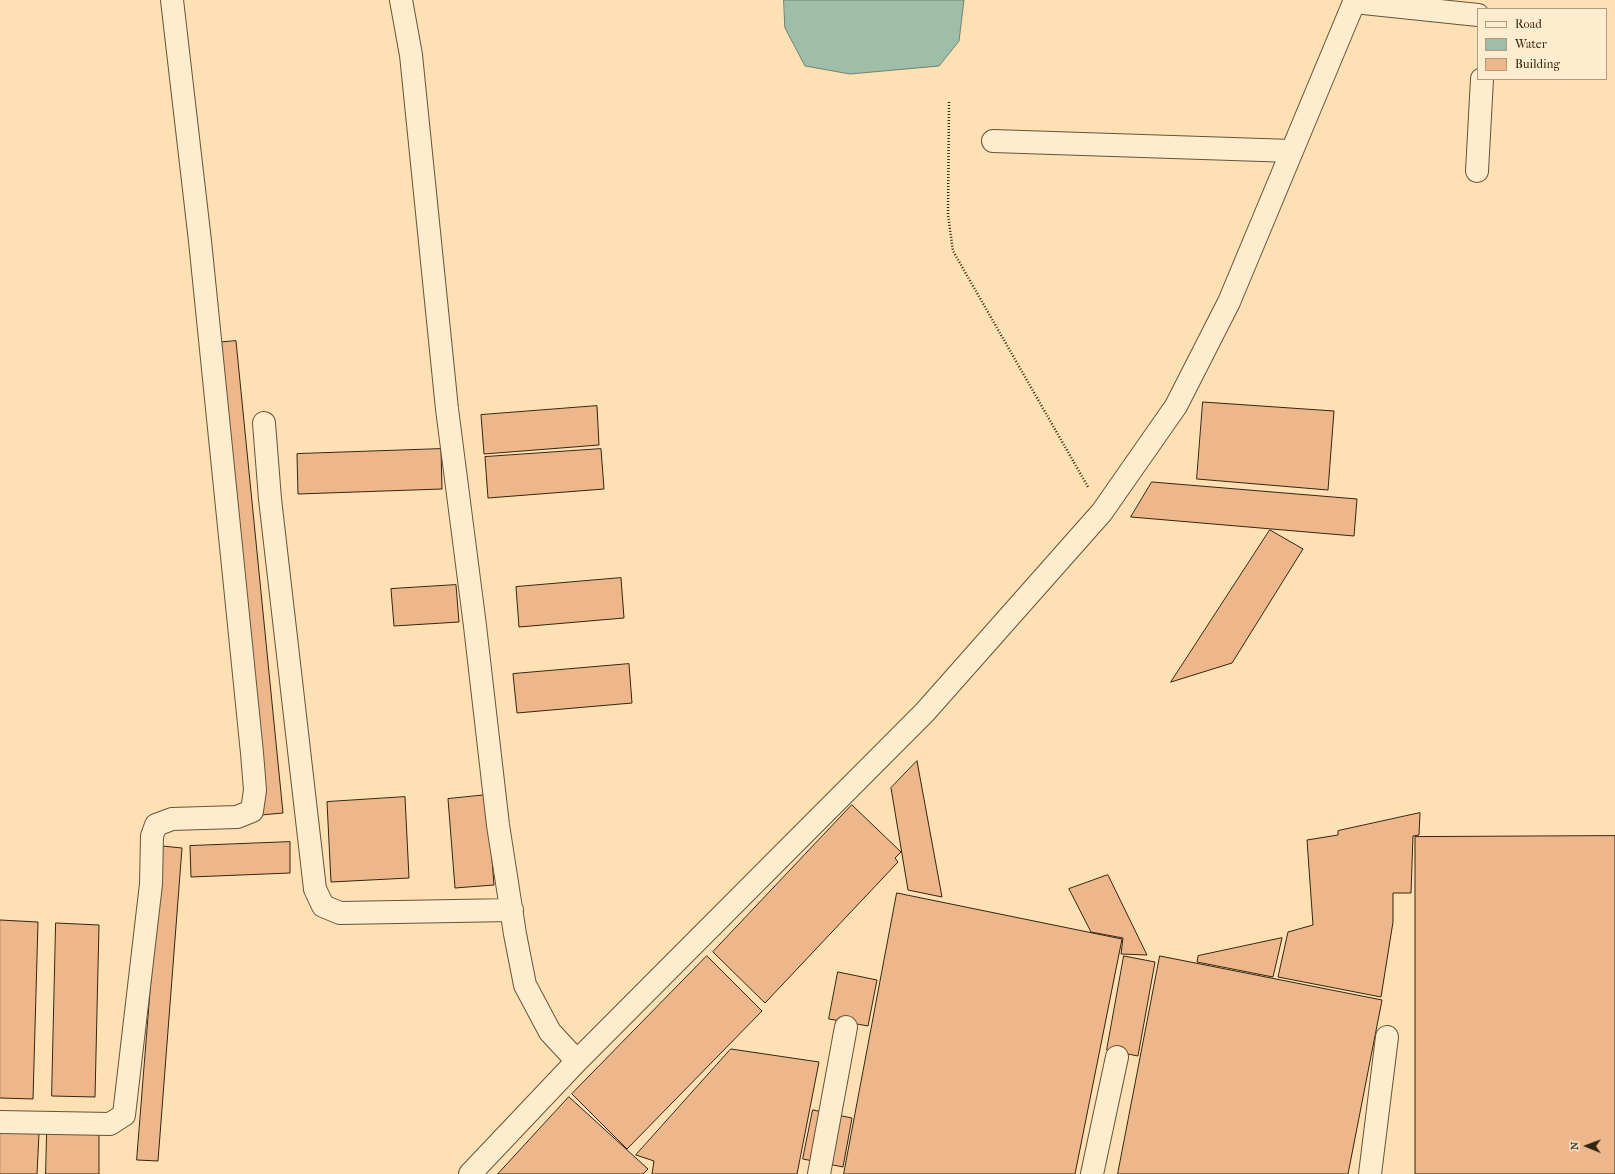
<!DOCTYPE html>
<html>
<head>
<meta charset="utf-8">
<style>
	body { margin:0 }
	#map { position:relative; width:1615px; height:1174px; overflow:hidden; background:#fde1b4; font-family:"IM FELL French Canon",serif }
	canvas { display:block }
	.legend { position:absolute; left:1477px; top:8px; width:130px; height:72px; box-sizing:border-box; background:#feecce; border:1px solid #ad9c82; margin:0; padding:5px 7px; list-style:none; font-size:12px; color:#342511 }
	.legend li { display:flex; align-items:center; gap:8px; height:20px }
	.legend b { width:20px; border:1px solid #ad9c82 }
	.north { position:absolute; left:1567px; top:1126px; width:40px; height:40px; -webkit-text-stroke:3px #feecce; paint-order:stroke; rotate:271deg; font-size:11px; font-weight:700; line-height:16px; text-align:center; color:#342511 }
	.north::after { content:''; display:block; margin:auto; width:14px; height:18px; background:#342511; clip-path:polygon(50% 0,100% 100%,50% 72%,0 100%) }
</style>
</head>
<body>
<div id="map">
<canvas width="1615" height="1174"></canvas>
<ul class="legend">
<li><b style="height:5px;background:#feecce"></b>Road</li>
<li><b style="height:11px;background:#9fbeaa"></b>Water</li>
<li><b style="height:11px;background:#edb78b"></b>Building</li>
</ul>
<div class="north">N</div>
</div>
<script>
const ctx = document.querySelector('canvas').getContext('2d');
ctx.lineJoin = 'round';
function fill(path, color) { ctx.fillStyle = color; ctx.fill(path, 'evenodd'); }
function stroke(path, color, width, dash) { ctx.strokeStyle = color; ctx.lineWidth = width; ctx.lineCap = dash ? 'butt' : 'round'; ctx.setLineDash(dash || []); ctx.stroke(path); }
const water = new Path2D(`
	M 784,0 L 964,0 L 959,41 L 939,66 L 850,74 L 805,66 L 785,28 Z`);
const building = new Path2D(`
	M 236,341 L 283,813 L 261,815 L 214,343 Z
	M 1203,402 L 1334,411 L 1328,490 L 1197,479 Z
	M 597,406 L 599,445 L 484,454 L 481,415 Z
	M 441,449 L 442,489 L 298,494 L 297,454 Z
	M 601,449 L 604,489 L 488,498 L 485,457 Z
	M 1152,482 L 1357,499 L 1354,536 L 1131,517 Z
	M 1270,530 L 1303,549 L 1232,663 L 1171,682 Z
	M 621,578 L 624,618 L 519,627 L 516,587 Z
	M 456,585 L 459,622 L 394,626 L 391,589 Z
	M 629,664 L 632,703 L 517,713 L 513,674 Z
	M 917,761 L 942,897 L 908,890 L 891,788 Z
	M 487,795 L 494,885 L 455,888 L 448,799 Z
	M 405,797 L 409,878 L 331,882 L 327,802 Z
	M 852,805 L 901,852 L 895,858 L 898,862 L 765,1003 L 713,952 Z
	M 1420,813 L 1419,835 L 1413,836 L 1411,893 L 1393,893 L 1393,922 L 1381,997 L 1278,977 L 1288,932 L 1313,925 L 1307,840 L 1338,835 L 1338,831 Z
	M 1615,836 L 1615,1174 L 1415,1174 L 1415,837 Z
	M 290,842 L 290,873 L 191,877 L 190,846 Z
	M 162,846 L 182,848 L 158,1161 L 137,1160 Z
	M 1108,875 L 1147,955 L 1121,954 L 1123,938 L 1091,932 L 1069,889 Z
	M 897,893 L 1122,939 L 1075,1174 L 844,1174 Z
	M 0,920 L 38,922 L 33,1099 L 0,1098 Z
	M 56,923 L 99,925 L 95,1097 L 52,1096 Z
	M 1282,938 L 1273,977 L 1197,962 L 1198,956 Z
	M 707,956 L 762,1011 L 627,1149 L 572,1094 Z
	M 1124,956 L 1155,962 L 1138,1056 L 1107,1050 Z
	M 1160,956 L 1382,1000 L 1348,1174 L 1118,1174 Z
	M 838,972 L 877,980 L 868,1026 L 829,1019 Z
	M 731,1049 L 819,1062 L 797,1174 L 652,1174 L 654,1161 L 636,1155 Z
	M 569,1097 L 648,1169 L 643,1174 L 498,1174 Z
	M 813,1110 L 852,1118 L 843,1167 L 803,1159 Z
	M 0,1131 L 39,1133 L 37,1174 L 0,1174 Z
	M 47,1132 L 99,1133 L 99,1174 L 46,1174 Z`);
const path = new Path2D(`
	M 949,102 L 948,215 L 953,251 L 1088,487`);
const minor = new Path2D(`
	M 401,0 L 411,55 L 447,409 L 475,626 L 498,825 L 515,934 L 525,985 L 550,1032 L 577,1061
	M 1354,2 L 1478,15
	M 993,141 L 1292,151
	M 1477,171 L 1482,79
	M 264,423 L 270,499 L 315,889 L 323,906 L 340,913 L 512,910
	M 0,1122 L 110,1124 L 124,1115 L 151,884 L 152,836 L 156,825 L 172,819 L 237,817 L 252,811 L 255,790 L 252,753 L 200,241 L 172,0
	M 470,1174 L 577,1061 L 925,712 L 1102,512 L 1176,406 L 1229,302 L 1355,0
	M 819,1174 L 846,1027
	M 1092,1174 L 1117,1057
	M 1370,1174 L 1387,1037`);
fill(water, '#9fbeaa');
stroke(water, '#74816d', 1);
fill(building, '#edb78b');
stroke(building, '#342511', 1);
stroke(minor, '#66543a', 24);
stroke(path, '#342511', 2.5, [1, 2]);
stroke(minor, '#feecce', 22);
</script>
</body>
</html>
